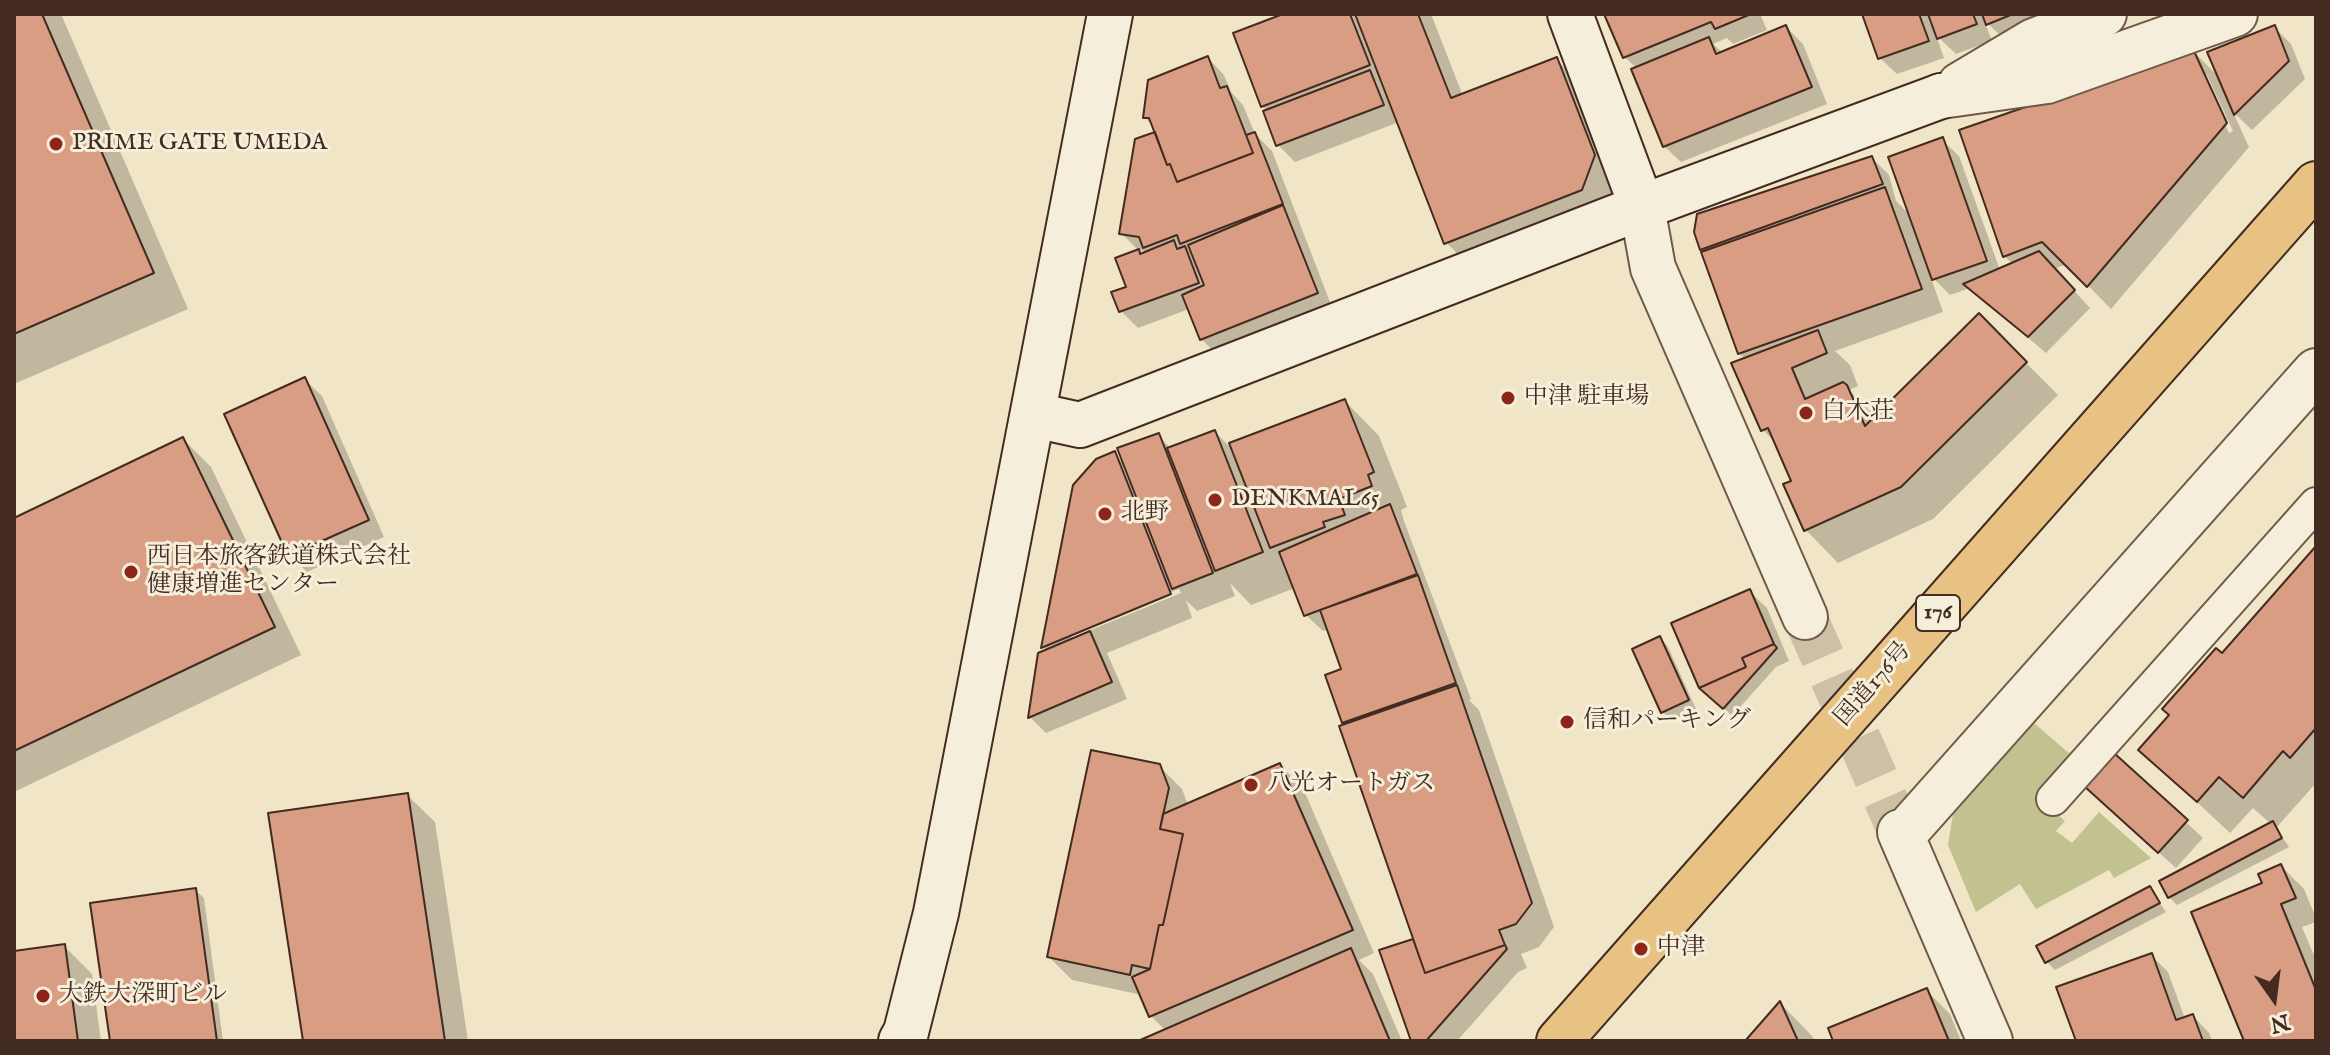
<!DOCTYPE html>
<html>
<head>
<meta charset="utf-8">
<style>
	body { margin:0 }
	#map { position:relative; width:2330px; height:1055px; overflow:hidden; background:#f0e5c6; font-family:"IM FELL English",serif }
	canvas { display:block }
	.frame { position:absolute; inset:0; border:16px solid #442b21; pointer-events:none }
	.north { position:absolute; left:2234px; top:959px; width:80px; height:80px; -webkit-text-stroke:6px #f5eeda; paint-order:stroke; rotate:166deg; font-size:22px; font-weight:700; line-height:32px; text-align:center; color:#442b21 }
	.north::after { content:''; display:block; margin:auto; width:28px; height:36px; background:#442b21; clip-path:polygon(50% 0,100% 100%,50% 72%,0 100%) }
</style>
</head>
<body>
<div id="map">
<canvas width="2330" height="1055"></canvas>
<div class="frame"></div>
<div class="north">N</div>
</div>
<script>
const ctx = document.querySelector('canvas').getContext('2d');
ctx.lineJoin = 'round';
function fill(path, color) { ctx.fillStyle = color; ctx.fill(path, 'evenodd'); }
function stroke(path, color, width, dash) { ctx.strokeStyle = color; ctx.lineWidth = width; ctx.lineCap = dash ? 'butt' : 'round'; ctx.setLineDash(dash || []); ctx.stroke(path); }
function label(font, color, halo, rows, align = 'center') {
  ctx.font = font + ' "IM FELL English","Noto Serif JP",serif'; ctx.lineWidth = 6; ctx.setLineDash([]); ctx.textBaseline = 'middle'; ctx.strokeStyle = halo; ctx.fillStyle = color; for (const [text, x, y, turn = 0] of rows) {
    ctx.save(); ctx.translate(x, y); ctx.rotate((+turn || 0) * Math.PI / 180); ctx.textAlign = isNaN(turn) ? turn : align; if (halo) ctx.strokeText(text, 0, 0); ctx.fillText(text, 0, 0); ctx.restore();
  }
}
const green = new Path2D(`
	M 2034,723 L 2070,754 L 2036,794 L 2065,821 L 2056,831 L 2072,843 L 2099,812 L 2151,858 L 2114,878 L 2109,870 L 2036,909 L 2020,884 L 1976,912 L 1948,845 L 1953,814 Z`);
const shadow = new Path2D(`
	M 14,14 L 61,14 L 188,309 L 14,384 Z
	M 1288,14 L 1431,14 L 1463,96 L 1556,59 L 1579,82 L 1617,179 L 1605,213 L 1469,266 L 1446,242 L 1399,122 L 1295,162 L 1278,145 L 1268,111 L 1262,106 Z
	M 1606,14 L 1760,14 L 1767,30 L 1733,44 L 1727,38 L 1713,44 L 1723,53 L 1786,27 L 1803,44 L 1827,104 L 1681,162 L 1664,146 L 1637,69 L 1625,57 Z
	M 1865,14 L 2062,14 L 2005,40 L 1984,20 L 1992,41 L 1956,54 L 1936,35 L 1944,58 L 1897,74 L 1880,58 Z
	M 2275,28 L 2291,44 L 2305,79 L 2252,130 L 2233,112 L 2249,147 L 2111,309 L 2067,264 L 2054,269 L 2090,308 L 2046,353 L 1970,288 L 1950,295 L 1930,275 L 1943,312 L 1835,351 L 1850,365 L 1858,386 L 1849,390 L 1877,418 L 1979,316 L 2058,395 L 1933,519 L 1838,563 L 1806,530 L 1786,485 L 1794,482 L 1777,444 L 1763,430 L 1746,360 L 1739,353 L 1706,253 L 1702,248 L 1872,158 L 1889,175 L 1896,201 L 1911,216 L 1942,140 L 1959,156 L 2000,270 L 2013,264 L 2004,256 L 2193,51 L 2220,78 ZM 2203,75 L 2207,75 L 2233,131 L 2229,133 Z
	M 1208,58 L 1224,75 L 1231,92 L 1243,105 L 1255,134 L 1272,151 L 1333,310 L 1218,355 L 1201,339 L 1189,309 L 1138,328 L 1121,311 L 1114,293 L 1129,288 L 1138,251 L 1142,255 L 1150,252 L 1138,250 L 1121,233 L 1157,133 L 1145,117 Z
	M 305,380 L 322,396 L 384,537 L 307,572 L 290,555 Z
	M 1345,401 L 1379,436 L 1407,507 L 1401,510 L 1404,521 L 1471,699 L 1469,700 L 1479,710 L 1554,927 L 1539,947 L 1521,954 L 1527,968 L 1518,972 L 1457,1041 L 1413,1041 L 1382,952 L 1416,940 L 1347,725 L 1344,722 L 1344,670 L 1327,630 L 1323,631 L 1306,615 L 1295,588 L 1251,605 L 1230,583 L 1235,596 L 1197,611 L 1186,600 L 1192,618 L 1107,653 L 1127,699 L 1046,733 L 1030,717 L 1040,654 L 1047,651 L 1044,647 L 1075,486 L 1114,453 L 1126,465 L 1158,435 L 1171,449 L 1215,432 L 1236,453 ZM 1179,589 L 1181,593 L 1071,638 L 1071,633 Z
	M 183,439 L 211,467 L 301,655 L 14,792 L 14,520 Z
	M 2316,550 L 2316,783 L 2276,828 L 2289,847 L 2177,905 L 2169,897 L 2271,824 L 2253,808 L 2230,833 L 2141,750 Z
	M 1750,592 L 1767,608 L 1789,661 L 1776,667 L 1732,716 L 1718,703 Z
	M 1660,638 L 1668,647 L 1696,709 L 1671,721 L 1663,712 L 1635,650 Z
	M 2114,756 L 2203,838 L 2176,868 L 2103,802 Z
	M 1280,765 L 1303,788 L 1374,953 L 1359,960 L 1373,974 L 1402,1041 L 1143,1041 L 1166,1031 L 1151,1016 L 1142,995 L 1072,980 L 1049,957 L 1159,766 L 1182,789 L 1188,805 Z
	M 407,795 L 435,822 L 468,1041 L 305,1041 Z
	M 2281,866 L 2304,889 L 2316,918 L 2316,922 L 2302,927 L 2316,960 L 2316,1041 L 2246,1041 L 2265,884 Z
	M 2150,889 L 2166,912 L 2055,970 L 2047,962 Z
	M 195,890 L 204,898 L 223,1041 L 112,1041 Z
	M 64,946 L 92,974 L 101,1041 L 14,1041 L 14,953 Z
	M 2152,956 L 2168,972 L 2185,1019 L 2193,1016 L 2209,1033 L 2212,1041 L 2078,1041 Z
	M 1927,991 L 1950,1014 L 1961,1041 L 1836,1041 Z
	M 1781,1004 L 1812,1036 L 1815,1041 L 1747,1041 Z`);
const building = new Path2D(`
	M 14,14 L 42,14 L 154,273 L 14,334 Z
	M 1283,14 L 1350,14 L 1370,65 L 1261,107 L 1233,33 Z
	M 1355,14 L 1418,14 L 1451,98 L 1557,57 L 1595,155 L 1582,190 L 1444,244 Z
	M 1604,14 L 1751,14 L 1715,29 L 1711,22 L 1623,58 Z
	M 1862,14 L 1919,14 L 1929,41 L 1878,59 Z
	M 1928,14 L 1973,14 L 1977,24 L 1937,39 Z
	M 1982,14 L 2013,14 L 1986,25 Z
	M 1786,25 L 1812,87 L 1663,147 L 1631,69 L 1709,37 L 1716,54 Z
	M 2275,25 L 2289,61 L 2234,115 L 2207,52 Z
	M 2193,49 L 2227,123 L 2087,287 L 2042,242 L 2003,257 L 1959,130 Z
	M 1208,56 L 1220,88 L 1227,86 L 1253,153 L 1177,182 L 1170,164 L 1167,165 L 1149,118 L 1143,118 L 1148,80 Z
	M 1370,70 L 1384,105 L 1276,146 L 1263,111 Z
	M 1155,132 L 1167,165 L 1170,164 L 1177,182 L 1253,153 L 1246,135 L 1255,132 L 1283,204 L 1180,244 L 1177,235 L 1143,248 L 1139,237 L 1119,234 L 1135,139 Z
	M 1943,137 L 1987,261 L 1932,280 L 1888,157 Z
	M 1872,156 L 1883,184 L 1700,250 L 1694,232 L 1697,214 Z
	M 1885,187 L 1922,289 L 1738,354 L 1701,252 Z
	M 1283,205 L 1318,293 L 1200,340 L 1182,295 L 1204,285 L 1188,245 Z
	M 1174,240 L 1177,249 L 1185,246 L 1199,283 L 1119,312 L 1111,292 L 1126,287 L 1115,258 L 1139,249 L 1140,254 Z
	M 2039,251 L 2075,290 L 2028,337 L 1963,284 Z
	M 1979,313 L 2027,362 L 1901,487 L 1804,531 L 1783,484 L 1791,481 L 1768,428 L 1761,431 L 1731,363 L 1818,330 L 1827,353 L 1792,368 L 1805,399 L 1843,382 L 1847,385 L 1865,426 Z
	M 305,377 L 369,520 L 288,556 L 224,414 Z
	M 1345,399 L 1374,472 L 1368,475 L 1372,486 L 1339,499 L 1345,515 L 1323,522 L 1325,527 L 1270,548 L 1229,443 Z
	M 1215,430 L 1263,552 L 1215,571 L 1167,448 Z
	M 1159,433 L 1213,573 L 1172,589 L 1117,448 Z
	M 183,437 L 275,627 L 14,751 L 14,518 Z
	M 1115,451 L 1171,594 L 1041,648 L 1073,485 L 1096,459 Z
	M 1390,504 L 1417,574 L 1304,616 L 1279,552 Z
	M 2316,546 L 2316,728 L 2290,758 L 2283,751 L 2243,798 L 2219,777 L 2197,802 L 2138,750 L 2169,715 L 2162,709 L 2216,648 L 2222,653 Z
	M 1418,575 L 1456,683 L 1342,723 L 1325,675 L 1341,669 L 1320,610 Z
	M 1750,589 L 1774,644 L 1742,658 L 1746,667 L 1699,688 L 1671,623 Z
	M 1090,631 L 1112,682 L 1028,718 L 1038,653 Z
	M 1660,636 L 1689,700 L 1661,713 L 1632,649 Z
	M 1774,644 L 1777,648 L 1723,709 L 1699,688 L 1746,667 L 1742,658 Z
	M 1457,685 L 1532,903 L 1516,924 L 1499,930 L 1505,945 L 1425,973 L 1339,726 Z
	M 1091,750 L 1160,764 L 1169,788 L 1160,829 L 1183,834 L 1163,925 L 1159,925 L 1150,969 L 1132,965 L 1130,975 L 1047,957 Z
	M 2114,753 L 2188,820 L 2158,853 L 2084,786 Z
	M 1280,763 L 1353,930 L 1149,1017 L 1132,977 L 1150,969 L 1159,925 L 1163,925 L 1183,834 L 1160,829 L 1163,814 Z
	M 408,793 L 445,1041 L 303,1041 L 268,813 Z
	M 2273,821 L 2282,838 L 2168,898 L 2159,881 Z
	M 2281,864 L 2296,898 L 2281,904 L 2316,990 L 2316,1041 L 2244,1041 L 2191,912 L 2262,883 L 2258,874 Z
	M 2150,886 L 2160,903 L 2045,963 L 2036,946 Z
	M 196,888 L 217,1041 L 110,1041 L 90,903 Z
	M 1413,939 L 1425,973 L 1505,945 L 1507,949 L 1426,1041 L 1411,1041 L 1379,950 Z
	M 65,944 L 78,1041 L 14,1041 L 14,951 Z
	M 1351,948 L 1390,1041 L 1138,1041 Z
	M 2152,953 L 2176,1020 L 2193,1014 L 2203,1041 L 2076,1041 L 2056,987 Z
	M 1927,988 L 1949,1041 L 1833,1041 L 1828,1028 Z
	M 1780,1001 L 1798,1041 L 1745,1041 Z`);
const streetTunnel = new Path2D(`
	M 1805,617 L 1900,832`);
const lane = new Path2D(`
	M 2053,799 L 2316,504`);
const street = new Path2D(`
	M 1960,85 L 2034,41 L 2104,14
	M 1941,96 L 2047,81 L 2235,14
	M 1642,207 L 1653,268 L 1805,617
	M 1900,832 L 1990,1041
	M 1902,836 L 2316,371`);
const secondary = new Path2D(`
	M 1570,14 L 1642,207
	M 1034,415 L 1080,425 L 1642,207 L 1941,96
	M 901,1041 L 906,1032 L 936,913 L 1110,14`);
const highway = new Path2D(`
	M 1559,1041 L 2316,184`);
const markers = [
	[56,144,8,"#8f2418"],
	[1508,398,8,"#8f2418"],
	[1806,413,8,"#8f2418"],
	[1215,500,8,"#8f2418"],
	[1105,514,8,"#8f2418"],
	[131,572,8,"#8f2418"],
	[1567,722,8,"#8f2418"],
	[1251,785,8,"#8f2418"],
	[1641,949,8,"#8f2418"],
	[43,996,8,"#8f2418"]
];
const shields = [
	[1938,613,44]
];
const shieldNames = [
	["176",1938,613]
];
const poiNames = [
	["PRIME GATE UMEDA",72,144],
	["中津 駐車場",1524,398],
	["白木荘",1822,413],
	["DENKMAL65",1231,500],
	["北野",1121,514],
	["西日本旅客鉄道株式会社",147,558],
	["健康増進センター",147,586],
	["信和パーキング",1583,722],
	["八光オートガス",1267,785],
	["中津",1657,949],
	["大鉄大深町ビル",59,996]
];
const streetNames = [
	["国道176号",1874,685,-49]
];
fill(green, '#c1c290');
fill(shadow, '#0003');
fill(building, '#d89d82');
stroke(building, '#442b21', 2);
stroke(streetTunnel, '#cec0a5', 44, [44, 22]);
stroke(lane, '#6f5a4a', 36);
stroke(street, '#6f5a4a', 48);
stroke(secondary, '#442b21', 48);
stroke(highway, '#442b21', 48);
stroke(lane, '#f5eeda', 32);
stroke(street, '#f5eeda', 44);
stroke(secondary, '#f5eeda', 44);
stroke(highway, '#e8c283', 44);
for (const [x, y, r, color] of markers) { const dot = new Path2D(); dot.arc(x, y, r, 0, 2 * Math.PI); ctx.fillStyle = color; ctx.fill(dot); stroke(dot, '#f5eeda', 3); }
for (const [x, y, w] of shields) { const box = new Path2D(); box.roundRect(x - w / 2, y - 18, w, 36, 6); ctx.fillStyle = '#f5eeda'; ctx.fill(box); stroke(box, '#442b21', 2); }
label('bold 22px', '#442b21', null, shieldNames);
label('24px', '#442b21', '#f5eeda', poiNames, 'left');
label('24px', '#442b21', '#f5eeda', streetNames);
</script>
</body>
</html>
